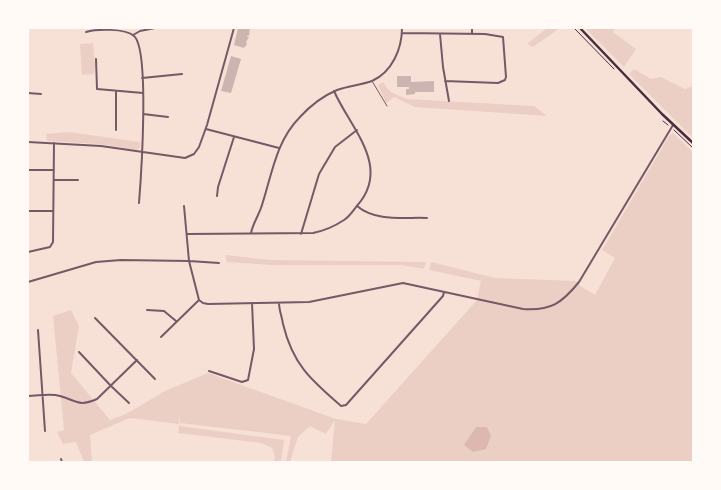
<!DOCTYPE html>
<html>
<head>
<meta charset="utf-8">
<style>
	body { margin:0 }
	#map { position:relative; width:721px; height:490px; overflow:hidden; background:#f7e1d7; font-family:"DM Sans",sans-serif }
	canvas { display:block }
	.frame { position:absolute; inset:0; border:29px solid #fffaf5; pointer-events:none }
</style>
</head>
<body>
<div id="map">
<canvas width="721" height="490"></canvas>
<div class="frame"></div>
</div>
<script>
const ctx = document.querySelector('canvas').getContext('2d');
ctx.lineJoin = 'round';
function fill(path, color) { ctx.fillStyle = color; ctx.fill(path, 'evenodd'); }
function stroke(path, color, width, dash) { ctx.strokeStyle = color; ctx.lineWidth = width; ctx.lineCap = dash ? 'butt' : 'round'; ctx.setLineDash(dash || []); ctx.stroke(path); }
const green = new Path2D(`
	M 547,28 L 560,28 L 533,47 L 527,44 Z
	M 585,28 L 615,28 L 613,32 L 636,49 L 624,67 Z
	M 93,43 L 95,67 L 94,74 L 82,75 L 80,44 Z
	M 634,69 L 651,79 L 661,77 L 685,89 L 693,86 L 693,138 L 629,74 Z
	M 383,82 C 389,93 396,95 408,99 L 534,106 L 547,116 L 415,107 L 394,97 L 386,103 L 378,85 Z
	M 68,132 L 140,142 L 140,147 L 136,150 L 99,144 L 47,141 L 46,134 Z
	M 673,133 L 693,152 L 693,462 L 331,462 L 335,420 L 326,434 L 310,426 L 298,437 L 290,462 L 286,462 L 291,436 L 180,423 L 179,414 L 179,424 L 130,418 L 90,435 L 92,462 L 84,462 L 76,442 L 63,444 L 57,432 L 64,430 L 53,316 L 71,310 L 79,326 L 71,373 L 110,420 L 126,414 L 165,391 L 208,373 L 336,419 L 366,424 L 477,300 L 481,281 L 429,270 L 431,262 L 495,278 L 576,281 L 579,285 L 595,295 L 615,258 L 602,250 L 669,136 Z
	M 225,255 L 271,260 L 426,262 L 424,269 L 402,265 L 271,265 L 227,262 Z
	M 179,426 L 284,440 L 281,462 L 274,462 L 275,457 L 272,448 L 261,443 L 178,433 Z`);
const water = new Path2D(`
	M 476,427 L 487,427 L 491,436 L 486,449 L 473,452 L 464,445 Z`);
const building = new Path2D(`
	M 238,28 L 250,28 L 249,36 L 248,35 L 247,37 L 249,37 L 246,42 L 247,43 L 246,46 L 245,46 L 244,48 L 234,45 Z
	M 231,56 L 241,59 L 231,93 L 221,91 Z
	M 397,76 L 411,76 L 411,82 L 434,81 L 434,92 L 415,92 L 415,94 L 406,95 L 406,89 L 409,89 L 409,87 L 397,87 Z`);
const path = new Path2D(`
	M 574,28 L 614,69
	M 663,121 L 668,125
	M 674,130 L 693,148`);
const service = new Path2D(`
	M 372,81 L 387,106`);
const minor = new Path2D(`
	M 472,28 L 472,34
	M 86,32 C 96,29 125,28 134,36 C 150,50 141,178 139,203
	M 402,33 L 485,34 L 503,37 L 506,77 L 505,80 L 498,83 L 445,81
	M 440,34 L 443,67 L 449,101
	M 133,35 L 140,31 L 155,28
	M 96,59 L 97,89 L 143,93
	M 142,78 L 182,74
	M 116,92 L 116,130
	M 28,93 L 41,94
	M 143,114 L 168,117
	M 206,129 L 279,148
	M 28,142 L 101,146 L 185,158 L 194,154 L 199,147 L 207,125 L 234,28
	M 28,170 L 54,170
	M 54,180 L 78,180
	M 217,196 L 218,187 L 234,137
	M 184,206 L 189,261 L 199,300
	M 357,206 C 376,222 404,217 427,218
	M 28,211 L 53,211
	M 251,233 C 253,223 259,215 262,205 C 272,174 276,141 300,117 C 310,106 323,96 337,90 C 348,86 361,85 372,81 C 392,72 402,49 402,28
	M 187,234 L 313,233 C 323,231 335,226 344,220 C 349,217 353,211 356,207 C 393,167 350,128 334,91
	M 301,234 L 319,174 L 335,147 L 357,130
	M 28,252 L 50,247 L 53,242 L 54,143
	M 28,282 L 96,262 L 121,260 L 189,261 L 219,263
	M 199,300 L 203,303 L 208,304 L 309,302 L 403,283 L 523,309 C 551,311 562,303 579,282 L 673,125
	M 279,303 C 279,310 282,317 283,324 C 293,365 311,380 341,406 L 346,405 L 443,296 L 444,292
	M 147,310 L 164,311 L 176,321
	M 95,318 L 155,379
	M 38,330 L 45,431
	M 161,337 L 199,300
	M 79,352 L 111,386 L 129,403
	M 209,371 L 242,382 L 248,380 L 254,349 L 252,303
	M 28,396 C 38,396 50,393 60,396 C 77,401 79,407 97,399 L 137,360
	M 61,459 L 62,462`);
const secondary = new Path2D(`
	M 580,28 L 662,114 L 693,143`);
fill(green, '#ebcfc5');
fill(water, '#dcb8b0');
fill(building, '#ccb4b1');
stroke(path, '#4a2c40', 1);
stroke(service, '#755966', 1);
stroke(minor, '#755966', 2);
stroke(secondary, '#4a2c40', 2.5);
</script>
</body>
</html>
